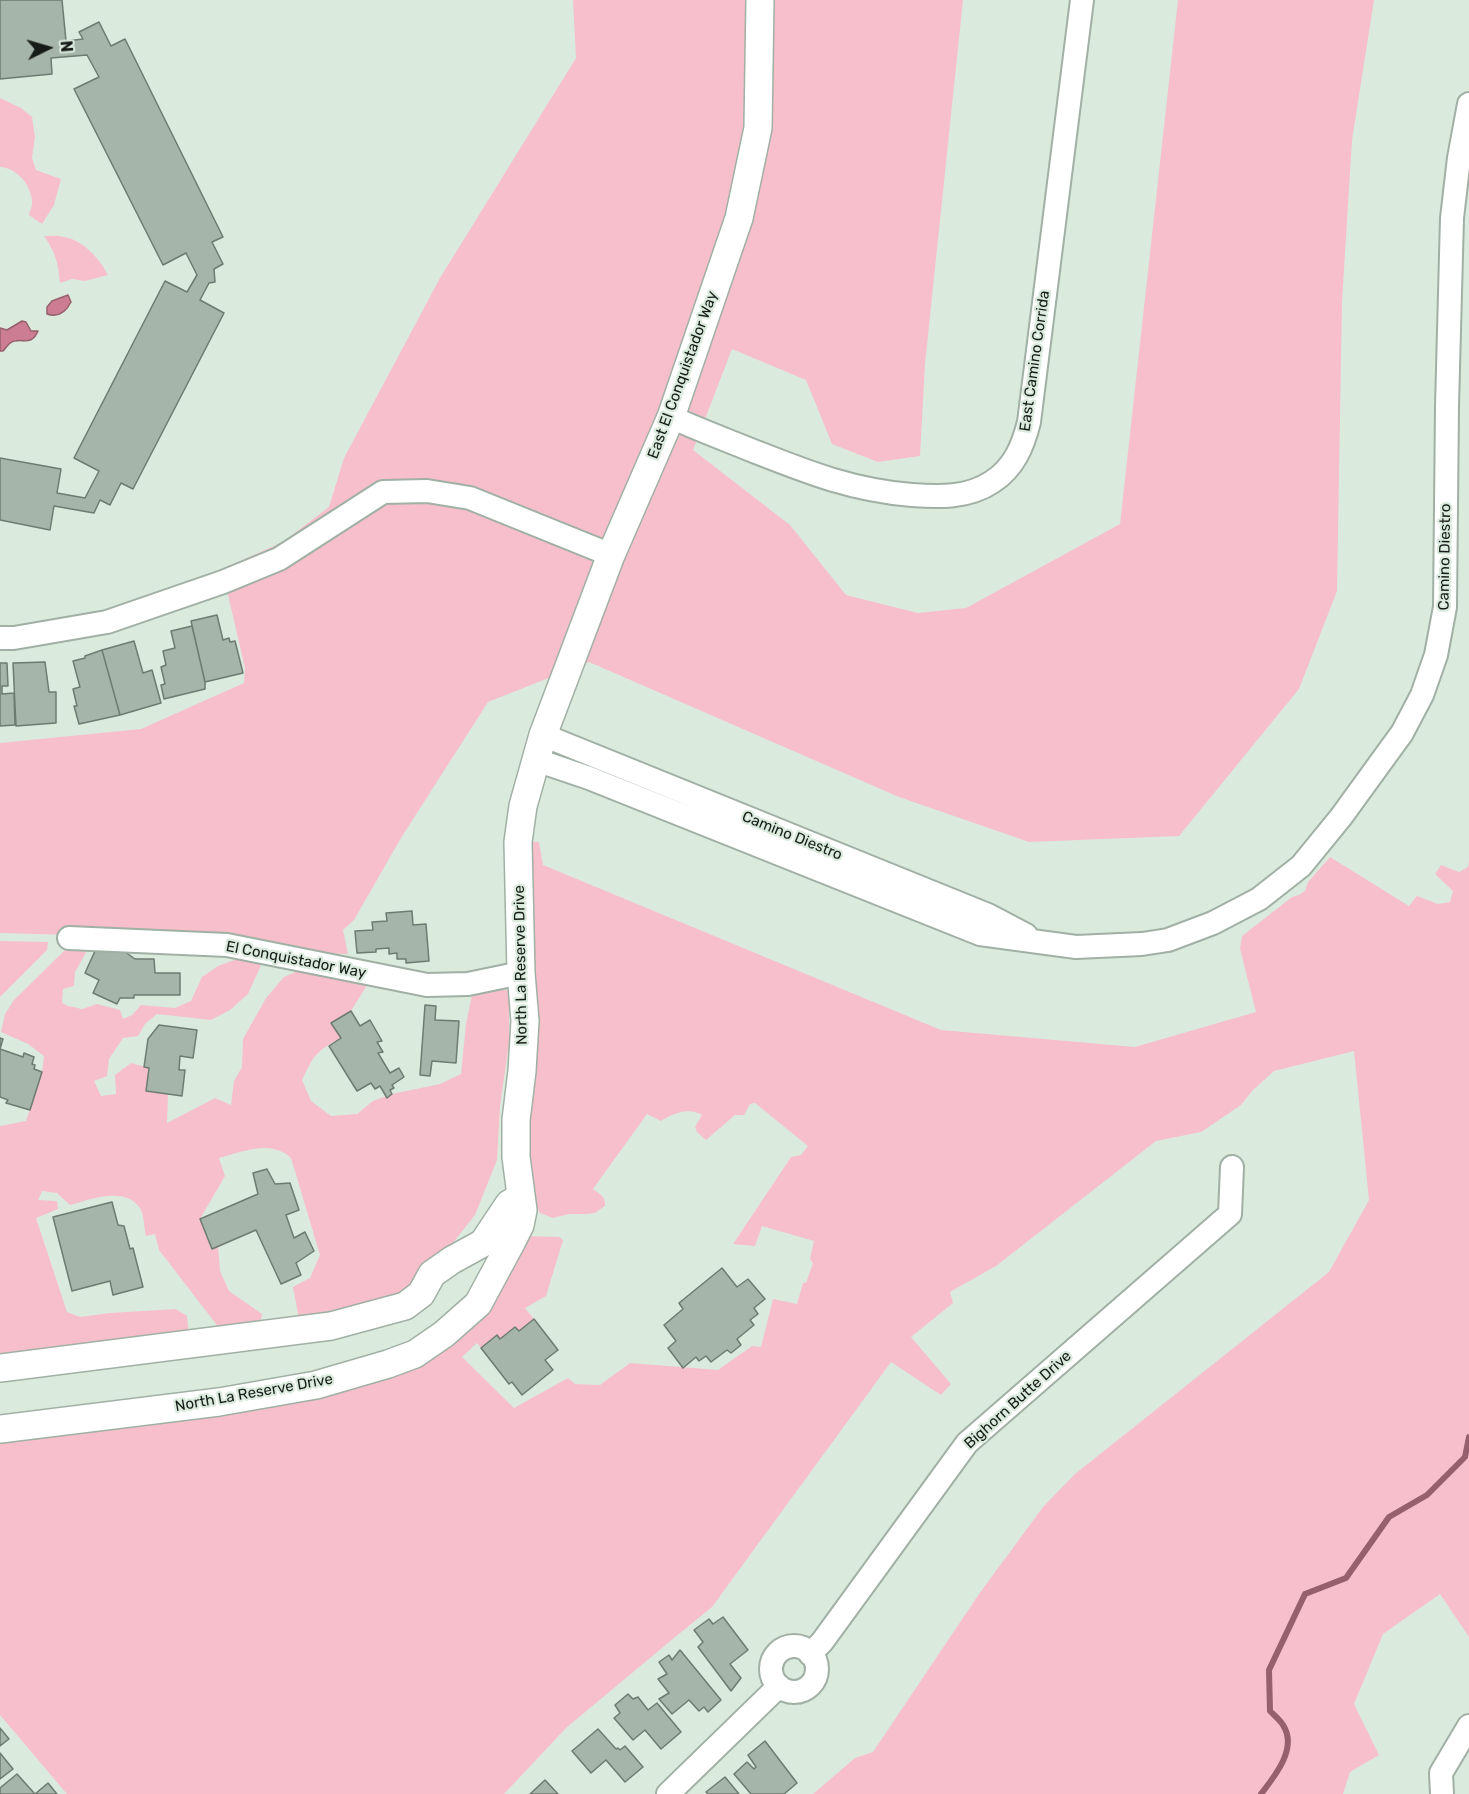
<!DOCTYPE html>
<html>
<head>
<meta charset="utf-8">
<style>
	body { margin:0 }
	#map { position:relative; width:1469px; height:1794px; overflow:hidden; background:#daebde; font-family:Rubik,sans-serif }
	canvas { display:block }
	.north { position:absolute; left:18px; top:18px; width:60px; height:60px; -webkit-text-stroke:4px #daebde; paint-order:stroke; rotate:85deg; font-size:16px; font-weight:700; line-height:24px; text-align:center; color:#161c18 }
	.north::after { content:''; display:block; margin:auto; width:21px; height:27px; background:#161c18; clip-path:polygon(50% 0,100% 100%,50% 72%,0 100%) }
</style>
</head>
<body>
<div id="map">
<canvas width="1469" height="1794"></canvas>
<div class="north">N</div>
</div>
<script>
const ctx = document.querySelector('canvas').getContext('2d');
ctx.lineJoin = 'round';
function fill(path, color) { ctx.fillStyle = color; ctx.fill(path, 'evenodd'); }
function stroke(path, color, width, dash) { ctx.strokeStyle = color; ctx.lineWidth = width; ctx.lineCap = dash ? 'butt' : 'round'; ctx.setLineDash(dash || []); ctx.stroke(path); }
function label(font, color, halo, rows, align = 'center') {
  ctx.font = font + ' Rubik,sans-serif'; ctx.lineWidth = 4.5; ctx.setLineDash([]); ctx.textBaseline = 'middle'; ctx.strokeStyle = halo; ctx.fillStyle = color; for (const [text, x, y, turn = 0] of rows) {
    ctx.save(); ctx.translate(x, y); ctx.rotate((+turn || 0) * Math.PI / 180); ctx.textAlign = isNaN(turn) ? turn : align; if (halo) ctx.strokeText(text, 0, 0); ctx.fillText(text, 0, 0); ctx.restore();
  }
}
const green = new Path2D(`
	M 573,0 L 963,0 L 925,364 L 920,456 L 878,462 L 832,444 L 806,380 L 732,349 L 693,450 L 790,525 L 846,595 L 918,613 L 966,608 L 1120,524 L 1178,0 L 1374,0 L 1352,140 L 1342,302 L 1337,591 L 1299,689 L 1179,836 L 1029,842 L 899,797 L 589,662 L 488,702 L 401,838 L 354,920 L 343,930 L 348,954 L 323,953 L 251,940 L 0,933 L 0,743 L 141,729 L 244,683 L 245,668 L 222,569 L 283,542 L 329,507 L 344,458 L 440,278 L 576,58 Z
	M 0,98 L 21,108 L 32,117 L 35,137 L 32,158 L 36,170 L 61,179 L 54,205 L 42,224 L 29,215 C 30,210 33,205 32,200 C 30,184 17,168 0,167 Z
	M 44,236 C 51,236 58,235 64,237 C 83,240 100,259 108,275 L 85,281 L 72,279 L 60,283 C 58,263 56,253 44,236 Z
	M 531,842 L 539,842 L 543,865 L 941,1030 L 1135,1047 L 1256,1012 L 1240,949 L 1242,936 L 1292,897 L 1299,895 L 1305,891 L 1308,882 L 1330,857 L 1409,906 L 1417,896 L 1438,904 L 1450,902 L 1453,891 L 1435,874 L 1441,865 L 1459,872 L 1468,867 L 1469,860 L 1469,1637 L 1440,1594 L 1383,1634 L 1354,1704 L 1379,1755 L 1350,1772 L 1343,1794 L 813,1794 L 855,1758 L 873,1752 L 979,1594 L 1043,1507 L 1075,1474 L 1329,1272 L 1369,1200 L 1354,1051 L 1274,1071 L 1253,1090 L 1241,1105 L 1201,1132 L 1156,1141 L 996,1266 L 950,1292 L 953,1303 L 911,1337 L 951,1384 L 941,1395 L 891,1362 L 712,1607 L 674,1638 L 566,1728 L 504,1794 L 67,1794 L 0,1715 L 0,1435 L 425,1355 L 526,1236 L 559,1237 L 563,1240 L 546,1296 L 525,1308 L 534,1319 L 519,1331 L 515,1327 L 500,1339 L 496,1335 L 481,1348 L 477,1343 L 462,1357 L 514,1408 L 568,1378 L 575,1384 L 600,1385 L 630,1363 L 718,1370 L 752,1346 L 761,1347 L 773,1299 L 797,1304 L 803,1283 L 806,1283 L 813,1263 L 810,1259 L 814,1241 L 762,1226 L 755,1246 L 733,1244 L 791,1157 L 801,1155 L 808,1146 L 755,1103 L 750,1104 L 744,1115 L 735,1115 L 706,1140 L 697,1132 L 695,1127 L 702,1115 C 689,1107 673,1113 661,1121 L 647,1114 L 593,1189 C 599,1194 606,1196 605,1206 L 595,1213 L 587,1214 L 569,1214 L 553,1218 L 540,1213 L 534,1201 L 527,1150 L 539,1025 L 532,932 Z
	M 0,941 L 48,942 L 47,950 L 0,997 Z
	M 65,950 L 87,951 L 75,972 L 74,986 L 63,989 L 62,1003 L 68,1006 L 82,1009 L 97,1004 L 120,1010 L 123,1019 L 132,1015 L 141,1005 L 175,1008 L 191,1001 L 202,977 L 218,966 L 240,958 L 262,963 L 248,994 L 230,1010 L 211,1020 L 157,1014 L 145,1024 L 138,1036 L 123,1038 L 109,1059 L 107,1076 L 94,1081 L 101,1096 L 116,1094 L 115,1075 L 131,1063 L 149,1068 L 168,1094 L 167,1123 L 215,1098 L 231,1105 L 234,1081 L 242,1067 L 243,1039 L 266,998 L 284,977 L 303,969 L 369,982 L 351,1011 L 332,1022 L 341,1038 C 316,1051 314,1055 302,1080 L 311,1101 L 331,1116 L 357,1114 L 373,1101 L 392,1094 L 440,1084 L 461,1074 L 466,1024 L 472,995 L 499,988 L 509,991 L 509,1043 L 500,1106 L 497,1160 L 475,1215 L 452,1244 L 424,1264 L 414,1282 L 401,1295 L 300,1325 L 293,1287 L 310,1278 L 320,1255 L 291,1158 C 270,1139 243,1152 219,1158 L 225,1176 L 200,1219 L 211,1248 L 218,1246 L 220,1271 L 229,1291 L 262,1314 L 260,1325 L 223,1333 L 159,1250 L 155,1234 L 146,1236 C 144,1227 144,1215 140,1208 C 125,1186 91,1199 70,1205 L 57,1193 L 42,1191 L 38,1200 L 57,1201 L 58,1209 L 36,1218 L 67,1312 L 80,1317 L 110,1313 L 176,1309 L 187,1316 L 189,1336 L 0,1362 L 0,1126 L 26,1121 L 42,1072 L 44,1056 L 28,1044 L 1,1032 L 5,1014 L 14,1000 Z`);
const water = new Path2D(`
	M 68,295 L 71,302 C 66,312 59,318 47,314 L 47,307 L 52,301 Z
	M 22,321 L 26,322 L 31,331 L 38,331 C 31,348 21,336 10,343 C 7,346 5,349 3,351 L 0,351 L 0,328 L 7,330 Z`);
const stream = new Path2D(`
	M 1261,1794 C 1275,1776 1298,1748 1283,1725 C 1280,1720 1274,1715 1270,1711 L 1269,1670 L 1305,1594 L 1346,1578 L 1389,1517 L 1427,1495 L 1465,1457 L 1469,1437`);
const building = new Path2D(`
	M 0,0 L 62,0 L 66,41 L 83,39 L 79,32 L 99,22 L 111,46 L 125,39 L 223,237 L 212,242 L 223,264 L 214,269 L 215,282 L 209,283 L 200,300 L 224,313 L 133,489 L 121,483 L 110,505 L 100,500 L 94,513 L 54,506 L 50,530 L 0,520 L 0,458 L 61,469 L 57,493 L 85,498 L 99,471 L 74,458 L 165,281 L 187,292 L 197,275 L 186,253 L 163,265 L 74,89 L 99,77 L 87,55 L 51,58 L 52,74 L 0,79 Z
	M 217,615 L 223,640 L 229,638 L 230,642 L 235,641 L 243,673 L 205,682 L 191,621 Z
	M 192,626 L 205,682 L 205,689 L 164,699 L 161,685 L 165,684 L 161,667 L 166,665 L 163,651 L 175,648 L 171,631 Z
	M 134,641 L 143,673 L 152,670 L 161,703 L 120,715 L 102,650 Z
	M 102,650 L 120,715 L 79,724 L 74,706 L 77,706 L 73,689 L 80,687 L 73,661 L 85,658 L 85,656 Z
	M 45,662 L 49,692 L 56,692 L 56,723 L 16,726 L 13,663 Z
	M 0,663 L 7,663 L 8,686 L 2,686 L 2,694 L 14,693 L 15,725 L 0,726 Z
	M 412,911 L 413,925 L 426,924 L 429,961 L 406,963 L 406,959 L 397,959 L 397,953 L 389,954 L 389,948 L 376,949 L 376,952 L 357,953 L 355,931 L 373,930 L 372,922 L 387,921 L 386,913 Z
	M 121,949 L 135,959 L 154,959 L 155,973 L 180,973 L 180,995 L 134,995 L 134,998 L 120,998 L 117,1004 L 93,993 L 99,980 L 85,973 L 95,951 Z
	M 425,1005 L 436,1006 L 435,1020 L 459,1021 L 456,1063 L 432,1061 L 430,1076 L 420,1075 Z
	M 351,1011 L 360,1026 L 370,1020 L 382,1041 L 377,1042 L 383,1052 L 378,1053 L 390,1073 L 399,1068 L 404,1077 L 392,1085 L 394,1088 L 390,1090 L 392,1094 L 387,1098 L 380,1086 L 375,1089 L 371,1083 L 357,1091 L 329,1046 L 341,1038 L 331,1023 Z
	M 159,1025 L 197,1030 L 193,1058 L 180,1056 L 179,1070 L 185,1070 L 182,1096 L 146,1091 L 149,1068 L 144,1067 L 148,1039 Z
	M 0,1038 L 3,1039 L 0,1049 L 23,1057 L 24,1053 L 34,1057 L 32,1064 L 35,1065 L 34,1069 L 42,1072 L 30,1110 L 6,1103 L 8,1100 L 0,1097 Z
	M 267,1169 L 275,1184 L 290,1183 L 299,1210 L 286,1215 L 294,1238 L 305,1232 L 314,1251 L 296,1263 L 301,1275 L 281,1284 L 256,1230 L 212,1249 L 200,1219 L 258,1194 L 253,1173 Z
	M 112,1202 L 118,1225 L 124,1226 L 130,1249 L 133,1248 L 143,1287 L 113,1295 L 110,1281 L 72,1291 L 53,1217 Z
	M 722,1268 L 737,1287 L 748,1279 L 765,1299 L 754,1308 L 758,1314 L 750,1320 L 754,1325 L 737,1339 L 741,1345 L 731,1353 L 727,1350 L 711,1362 L 706,1356 L 699,1361 L 696,1357 L 683,1368 L 668,1348 L 676,1341 L 664,1325 L 683,1309 L 679,1303 Z
	M 534,1319 L 558,1350 L 545,1360 L 553,1370 L 522,1395 L 512,1382 L 509,1384 L 481,1348 L 497,1335 L 500,1339 L 515,1327 L 519,1331 Z
	M 723,1617 L 748,1650 L 730,1664 L 741,1678 L 731,1691 L 698,1647 L 703,1642 L 694,1630 L 709,1619 L 713,1624 Z
	M 680,1650 L 721,1700 L 708,1712 L 704,1707 L 699,1711 L 689,1700 L 672,1714 L 659,1699 L 669,1693 L 658,1679 L 667,1674 L 659,1662 L 669,1655 L 672,1660 Z
	M 628,1694 L 633,1699 L 638,1697 L 648,1710 L 657,1703 L 681,1732 L 661,1749 L 645,1730 L 633,1740 L 614,1718 L 620,1713 L 615,1705 Z
	M 0,1728 L 9,1739 L 0,1746 Z
	M 598,1729 L 616,1749 L 618,1748 L 620,1750 L 625,1746 L 643,1767 L 625,1782 L 606,1760 L 591,1773 L 572,1751 Z
	M 765,1741 L 797,1783 L 784,1794 L 751,1794 L 734,1774 L 747,1762 L 754,1769 L 756,1767 L 748,1755 Z
	M 0,1753 L 13,1769 L 0,1779 Z
	M 17,1774 L 35,1794 L 0,1794 L 0,1788 Z
	M 725,1777 L 739,1794 L 708,1794 L 706,1792 Z
	M 545,1780 L 558,1794 L 530,1794 Z
	M 48,1783 L 57,1794 L 35,1794 Z`);
const minor = new Path2D(`
	M 671,417 C 697,429 724,439 751,450 C 807,472 851,490 912,495 C 939,497 968,498 992,482 C 1014,468 1023,446 1029,422 L 1082,0
	M 0,638 L 14,638 L 107,622 L 223,582 L 279,559 L 383,492 L 427,491 L 470,498 L 611,555
	M 543,735 L 988,915 L 1026,935
	M 536,760 L 589,778 L 980,934 L 1076,947 L 1142,944 L 1168,940 L 1213,923 L 1259,899 L 1301,866 L 1341,817 L 1378,766 L 1402,733 L 1422,695 L 1436,655 L 1445,607 L 1447,406 L 1452,218 L 1459,158 L 1469,104
	M 69,938 L 227,945 L 427,985 L 468,984 L 521,973
	M771 1669a23 23 0 1 1 46 0a23 23 0 1 1-46 0Z
	M 810,1654 L 822,1642 L 967,1443 L 1230,1214 L 1232,1167
	M 668,1794 L 779,1686
	M 1442,1794 L 1441,1773 L 1469,1726`);
const tertiary = new Path2D(`
	M 0,1368 L 331,1326 L 405,1306 L 421,1294 L 432,1274 L 452,1260 L 483,1243 L 509,1204 L 521,1197
	M 0,1429 L 219,1402 L 316,1385 L 388,1364 L 415,1354 L 444,1334 L 478,1304 L 512,1241 L 520,1225 L 523,1210 L 516,1157 L 516,1120 L 522,1071 L 525,1021 L 521,973 L 518,842 L 523,806 L 543,735 L 611,555 L 671,417 L 739,218 L 758,128 L 760,0`);
const streetNames = [
	["East Camino Corrida",1035,361,-82],
	["East El Conquistador Way",683,375,-70],
	["Camino Diestro",1445,557,-89],
	["Camino Diestro",792,836,22],
	["El Conquistador Way",296,960,11],
	["North La Reserve Drive",521,965,-91],
	["North La Reserve Drive",254,1393,-10],
	["Bighorn Butte Drive",1018,1400,-42]
];
fill(green, '#f7bfcc');
fill(water, '#cd7d93');
stroke(water, '#96606e', 1.5);
stroke(stream, '#96606e', 6);
fill(building, '#a6b5aa');
stroke(building, '#6d7b70', 1.5);
stroke(minor, '#a0b0a4', 26);
stroke(tertiary, '#a0b0a4', 30);
stroke(minor, '#fff', 22);
stroke(tertiary, '#fff', 27);
label('15px', '#161c18', '#daebde', streetNames);
</script>
</body>
</html>
